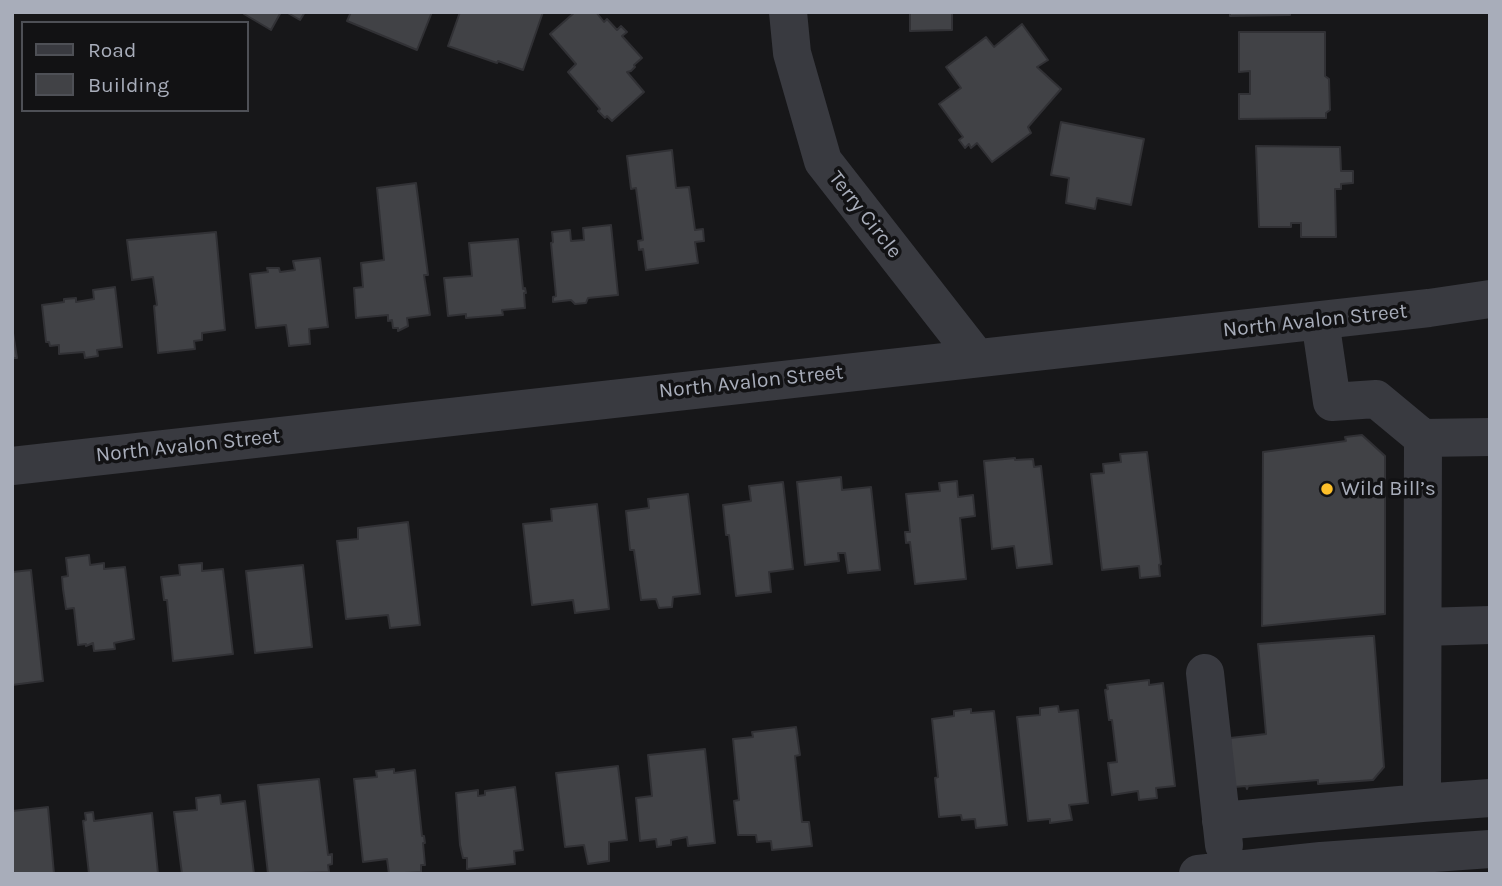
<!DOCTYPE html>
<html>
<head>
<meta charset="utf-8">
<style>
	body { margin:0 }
	#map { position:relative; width:1502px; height:886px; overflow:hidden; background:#171719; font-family:Karla,sans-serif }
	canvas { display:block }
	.frame { position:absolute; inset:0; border:14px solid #a8adba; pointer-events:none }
	.legend { position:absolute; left:21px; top:21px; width:228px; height:91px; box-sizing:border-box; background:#121214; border:2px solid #4e5056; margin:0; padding:9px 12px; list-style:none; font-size:21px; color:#a8adba }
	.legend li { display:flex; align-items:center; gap:14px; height:35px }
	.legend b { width:35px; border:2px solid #4e5056 }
</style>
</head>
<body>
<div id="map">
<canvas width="1502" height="886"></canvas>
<div class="frame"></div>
<ul class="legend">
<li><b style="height:9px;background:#393a40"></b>Road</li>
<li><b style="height:19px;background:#414246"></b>Building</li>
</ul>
</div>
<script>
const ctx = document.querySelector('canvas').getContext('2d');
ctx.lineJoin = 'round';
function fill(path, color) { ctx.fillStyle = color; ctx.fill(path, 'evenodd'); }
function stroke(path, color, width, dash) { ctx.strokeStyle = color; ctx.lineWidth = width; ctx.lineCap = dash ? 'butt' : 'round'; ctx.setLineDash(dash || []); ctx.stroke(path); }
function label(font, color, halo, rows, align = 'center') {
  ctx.font = font + ' Karla,sans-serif'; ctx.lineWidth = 7; ctx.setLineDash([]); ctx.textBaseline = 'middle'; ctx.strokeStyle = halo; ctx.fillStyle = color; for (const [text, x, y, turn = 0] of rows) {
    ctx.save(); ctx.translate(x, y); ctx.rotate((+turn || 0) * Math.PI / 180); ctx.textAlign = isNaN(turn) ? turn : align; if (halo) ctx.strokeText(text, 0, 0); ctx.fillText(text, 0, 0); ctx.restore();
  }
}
const building = new Path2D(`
	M 245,12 L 281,12 L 271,30 L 244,14 Z
	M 286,12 L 305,12 L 300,20 Z
	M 351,12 L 432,12 L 417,50 L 347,21 Z
	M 460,12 L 543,12 L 523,70 L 498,61 L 497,63 L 448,46 Z
	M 575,12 L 596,12 L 604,22 L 607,19 L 617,30 L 621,26 L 627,32 L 622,36 L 642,58 L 634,65 L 635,67 L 631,71 L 627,72 L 644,92 L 612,121 L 607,116 L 605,118 L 598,111 L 600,109 L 568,72 L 576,64 L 550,34 Z
	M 952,12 L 952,30 L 910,31 L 910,13 L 907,12 Z
	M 1230,12 L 1290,12 L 1290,15 L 1230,16 Z
	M 1022,24 L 1048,60 L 1037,67 L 1061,89 L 1028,127 L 1031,133 L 992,162 L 977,143 L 971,148 L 969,144 L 965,148 L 959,140 L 963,137 L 939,104 L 961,88 L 946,67 L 986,37 L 994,47 Z
	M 1239,32 L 1325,32 L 1325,76 L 1329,79 L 1330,110 L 1326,113 L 1326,118 L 1239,119 L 1239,94 L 1250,94 L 1250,71 L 1239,72 Z
	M 1061,122 L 1144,139 L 1131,205 L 1097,198 L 1095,209 L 1066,203 L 1069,178 L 1051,175 Z
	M 1256,146 L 1340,147 L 1341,171 L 1353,171 L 1353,183 L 1341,184 L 1341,189 L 1335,189 L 1336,237 L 1301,237 L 1301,223 L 1291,223 L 1291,227 L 1259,227 Z
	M 672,150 L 676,188 L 689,187 L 695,230 L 703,229 L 704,241 L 695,242 L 698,263 L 646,270 L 643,249 L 639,250 L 638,241 L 643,240 L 636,188 L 631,189 L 627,156 Z
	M 416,183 L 428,275 L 424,275 L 430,315 L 407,318 L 408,326 L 398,331 L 398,328 L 393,328 L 392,320 L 388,321 L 388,315 L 356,318 L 354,288 L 363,287 L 361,263 L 384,260 L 377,188 Z
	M 611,225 L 618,295 L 588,298 L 586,303 L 575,304 L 571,300 L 553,302 L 553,297 L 556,296 L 551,243 L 553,242 L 552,232 L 570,230 L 571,241 L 584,240 L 583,228 Z
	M 216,232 L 225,330 L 202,333 L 202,340 L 194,341 L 195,349 L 158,353 L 154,306 L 157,305 L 153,277 L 132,280 L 127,240 Z
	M 518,239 L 523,289 L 525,288 L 526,293 L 524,293 L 525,308 L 502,310 L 503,315 L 466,318 L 466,314 L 448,316 L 444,278 L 472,276 L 469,243 Z
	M 320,258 L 328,327 L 309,329 L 310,344 L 289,346 L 286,325 L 256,328 L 250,274 L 268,272 L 267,268 L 279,268 L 280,272 L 295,270 L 293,261 Z
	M 115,287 L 122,347 L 97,350 L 98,356 L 85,358 L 84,352 L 59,354 L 59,345 L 50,346 L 49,342 L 46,342 L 42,305 L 64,302 L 64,299 L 76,298 L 76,302 L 94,299 L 93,290 Z
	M 12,327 L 17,358 L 12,358 Z
	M 1362,435 L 1385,456 L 1385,614 L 1262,626 L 1263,452 L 1346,441 L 1345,437 Z
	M 1147,452 L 1161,564 L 1159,565 L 1160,576 L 1140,578 L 1139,566 L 1102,570 L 1091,474 L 1104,473 L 1103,464 L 1121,462 L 1120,454 Z
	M 1015,458 L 1015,460 L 1033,459 L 1034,467 L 1041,466 L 1052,564 L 1017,568 L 1014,546 L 992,549 L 984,461 Z
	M 841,477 L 842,490 L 871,487 L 880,570 L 848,573 L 845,553 L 838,553 L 839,561 L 805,565 L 797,482 Z
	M 957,481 L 958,497 L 973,495 L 975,516 L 960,518 L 966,579 L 915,584 L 910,542 L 906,543 L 905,532 L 910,532 L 906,494 L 940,491 L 939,483 Z
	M 783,482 L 793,569 L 769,572 L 771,592 L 736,596 L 729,535 L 726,535 L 723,505 L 751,501 L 749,486 Z
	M 688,494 L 700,594 L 673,597 L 672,607 L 659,608 L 656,599 L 641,600 L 634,550 L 630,550 L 626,511 L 649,508 L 648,499 Z
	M 597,504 L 609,609 L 575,613 L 573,600 L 532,605 L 523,524 L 552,521 L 551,509 Z
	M 408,522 L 420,625 L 390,628 L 388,615 L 346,619 L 337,541 L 358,539 L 358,528 Z
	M 89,555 L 90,565 L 104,563 L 104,569 L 125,567 L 134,639 L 114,643 L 115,649 L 94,651 L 93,643 L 86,646 L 86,644 L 78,645 L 74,608 L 66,609 L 63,589 L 62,577 L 68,576 L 66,558 Z
	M 202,563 L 202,571 L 223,569 L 233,654 L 173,661 L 167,600 L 164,600 L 161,577 L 180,575 L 179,565 Z
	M 303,565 L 312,647 L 255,653 L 246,571 Z
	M 31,570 L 43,681 L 12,685 L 12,572 Z
	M 1369,636 L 1374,636 L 1384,767 L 1373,780 L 1318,784 L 1318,780 L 1248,786 L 1247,789 L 1246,786 L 1234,787 L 1230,738 L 1266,734 L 1258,644 Z
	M 1149,680 L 1149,685 L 1163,683 L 1175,786 L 1156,788 L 1157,798 L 1139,800 L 1138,791 L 1112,795 L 1108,763 L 1117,762 L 1112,720 L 1109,720 L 1105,690 L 1108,689 L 1107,685 Z
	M 1058,706 L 1059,712 L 1078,710 L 1088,803 L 1069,805 L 1072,820 L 1050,823 L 1050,819 L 1028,821 L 1017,717 L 1040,715 L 1040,708 Z
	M 971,709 L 971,713 L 994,711 L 1007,825 L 976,828 L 975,819 L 962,820 L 961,815 L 939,817 L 935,778 L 938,777 L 932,719 L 954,716 L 954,711 Z
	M 796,727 L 800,755 L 795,756 L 802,822 L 809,822 L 812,846 L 772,850 L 771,841 L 757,842 L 756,835 L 738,835 L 734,801 L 739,800 L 733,739 L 753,737 L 752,732 Z
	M 705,749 L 715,843 L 688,846 L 687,837 L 671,840 L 671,845 L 657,847 L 656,839 L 640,841 L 636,798 L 652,796 L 648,755 Z
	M 618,766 L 627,840 L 609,842 L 609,861 L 588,864 L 584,845 L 565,847 L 556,773 Z
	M 394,769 L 394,773 L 415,770 L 422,836 L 424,836 L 425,843 L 423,843 L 425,865 L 421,865 L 421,872 L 389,874 L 387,859 L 363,862 L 354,779 L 377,777 L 376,771 Z
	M 319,779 L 328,855 L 332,854 L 332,864 L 328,865 L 329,872 L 268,874 L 258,785 Z
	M 515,787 L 523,850 L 514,851 L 515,864 L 467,869 L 467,858 L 463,858 L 460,845 L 456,793 L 478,790 L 478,796 L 485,795 L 485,791 Z
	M 220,795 L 221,804 L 245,801 L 254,874 L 182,874 L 174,812 L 197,810 L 196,798 Z
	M 48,807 L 54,874 L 12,874 L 12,811 Z
	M 93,812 L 94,821 L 152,813 L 158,874 L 89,874 L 83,821 L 86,820 L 85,813 Z`);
const minor = new Path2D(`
	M 788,12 L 792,53 L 823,161 L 976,357
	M 1320,320 L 1332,402 L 1376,399 L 1423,438
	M 1490,437 L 1423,438 L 1422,803 L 1490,798
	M 12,466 L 1429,308 L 1490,299
	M 1423,627 L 1490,625
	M 1205,673 L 1224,845
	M 1221,821 L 1422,803
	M 1198,874 L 1321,861 L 1490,849`);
const markers = [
	[1327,489,7,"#fec02a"]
];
const streetNames = [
	["Terry Circle",865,215,52],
	["North Avalon Street",1315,321,-6],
	["North Avalon Street",751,382,-6],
	["North Avalon Street",188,446,-6]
];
const poiNames = [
	["Wild Bill’s",1341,489]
];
fill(building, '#414246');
stroke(building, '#313135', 2);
stroke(minor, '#393a40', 38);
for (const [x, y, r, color] of markers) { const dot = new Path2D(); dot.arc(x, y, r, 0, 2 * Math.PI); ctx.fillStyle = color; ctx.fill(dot); stroke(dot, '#121214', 2.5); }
label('21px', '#a8adba', '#121214', streetNames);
label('21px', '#a8adba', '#121214', poiNames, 'left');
</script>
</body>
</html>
